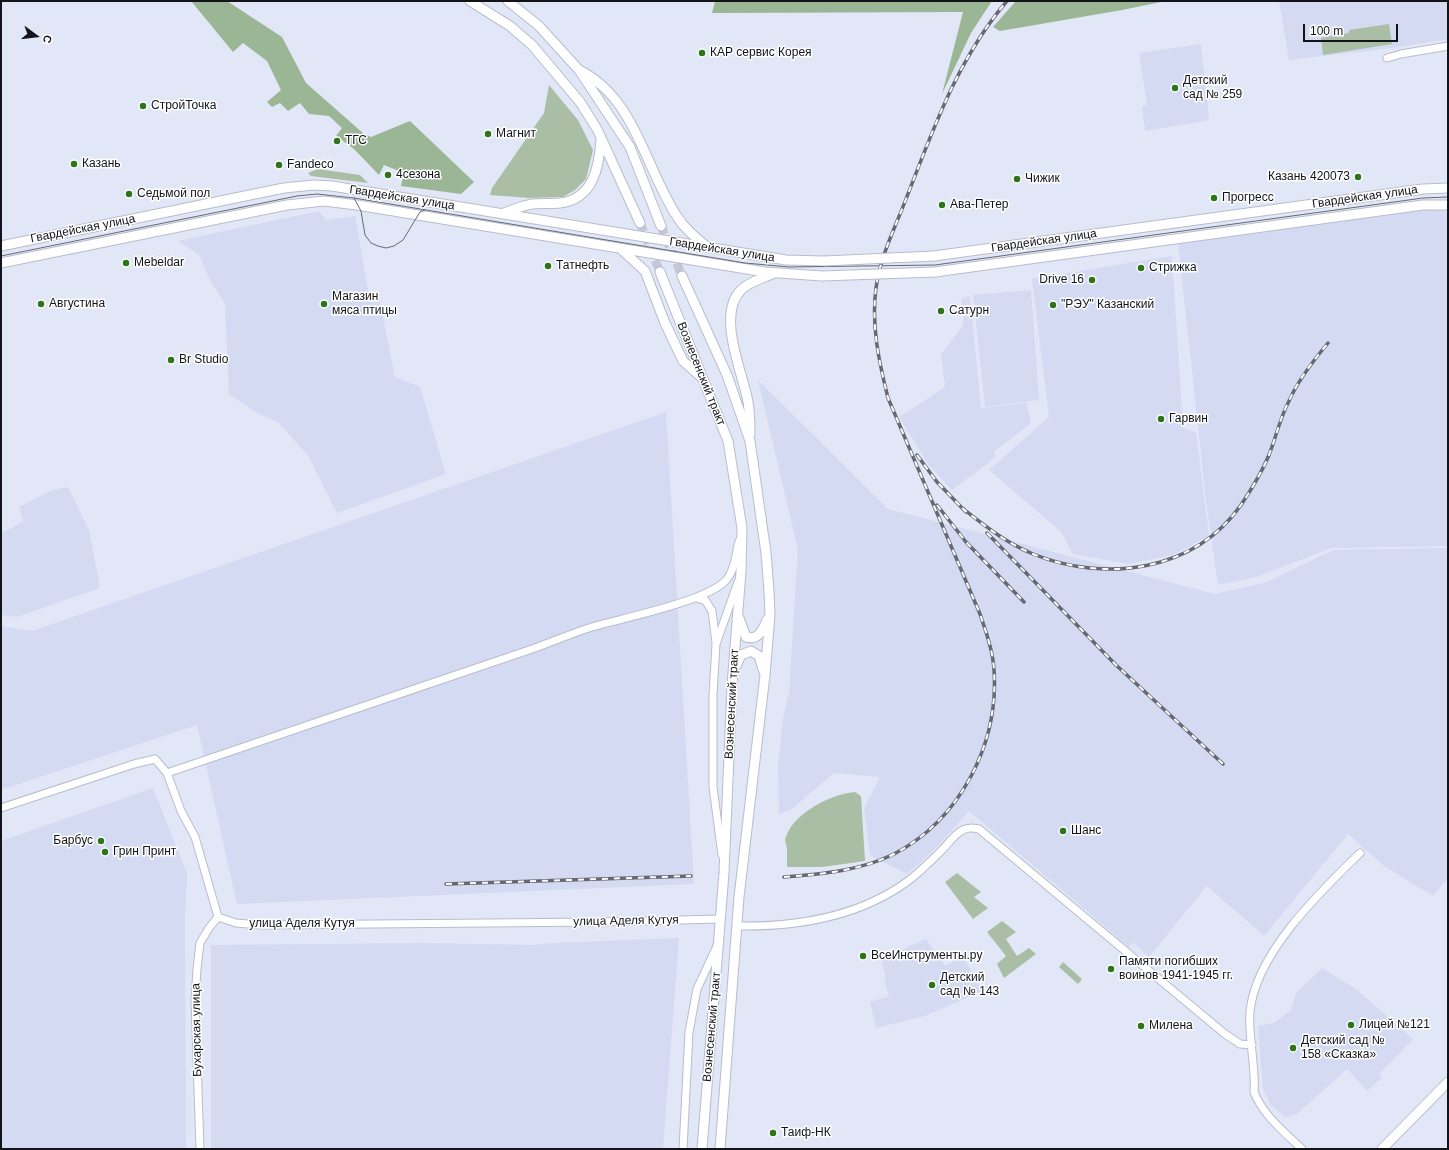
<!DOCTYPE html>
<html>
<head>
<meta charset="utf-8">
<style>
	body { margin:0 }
	#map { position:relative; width:1449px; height:1150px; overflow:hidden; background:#e2e7f8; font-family:Arial,sans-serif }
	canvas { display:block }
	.frame { position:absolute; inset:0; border:2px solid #12141a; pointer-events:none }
	.north { position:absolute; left:16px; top:16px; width:40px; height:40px; -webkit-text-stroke:3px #fff; paint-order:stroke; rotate:105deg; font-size:11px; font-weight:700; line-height:16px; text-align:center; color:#12141a }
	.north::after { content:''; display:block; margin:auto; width:14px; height:18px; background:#12141a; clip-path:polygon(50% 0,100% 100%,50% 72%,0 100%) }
	.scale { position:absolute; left:1303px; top:24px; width:95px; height:18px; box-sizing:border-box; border:2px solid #12141a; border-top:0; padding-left:5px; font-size:12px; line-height:14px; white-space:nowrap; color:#12141a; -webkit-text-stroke:3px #fff; paint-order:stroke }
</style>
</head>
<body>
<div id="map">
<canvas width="1449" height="1150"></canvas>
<div class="frame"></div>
<div class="north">С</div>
<div class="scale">100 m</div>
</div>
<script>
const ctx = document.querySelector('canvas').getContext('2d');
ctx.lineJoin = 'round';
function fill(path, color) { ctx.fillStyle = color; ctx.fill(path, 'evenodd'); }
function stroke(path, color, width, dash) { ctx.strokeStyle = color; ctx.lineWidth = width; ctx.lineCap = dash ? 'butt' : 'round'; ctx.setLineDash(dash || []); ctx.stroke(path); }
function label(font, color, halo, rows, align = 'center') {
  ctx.font = font + ' Arial,sans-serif'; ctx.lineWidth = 3; ctx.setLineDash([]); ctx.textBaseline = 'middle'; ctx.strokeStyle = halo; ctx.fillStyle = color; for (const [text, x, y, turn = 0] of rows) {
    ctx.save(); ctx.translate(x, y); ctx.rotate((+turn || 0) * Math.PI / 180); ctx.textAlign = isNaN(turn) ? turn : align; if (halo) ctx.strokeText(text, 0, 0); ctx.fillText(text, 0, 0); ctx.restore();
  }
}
const built = new Path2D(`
	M 1279,1 L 1448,1 L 1448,39 L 1400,47 L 1289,60 Z
	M 1201,44 L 1209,120 L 1145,131 L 1142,107 L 1147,105 L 1139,53 Z
	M 1441,208 L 1448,209 L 1448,546 L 1332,548 L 1256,577 L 1218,585 L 1206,500 L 1178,243 Z
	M 319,211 L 326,220 L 355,216 L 369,295 L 378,293 L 395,377 L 420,387 L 446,474 L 337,513 L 309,457 L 278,422 L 257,413 L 229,394 L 225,304 L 210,280 L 199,255 L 178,241 Z
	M 1172,256 L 1183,428 L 1196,432 L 1209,536 L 1173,555 L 1129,564 L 1073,554 L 1061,532 L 989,470 L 1049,417 L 1032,279 Z
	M 1031,290 L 1039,400 L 985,407 L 973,295 Z
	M 970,296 L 981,408 L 1026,403 L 1030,417 L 1030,424 L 994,452 L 996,456 L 987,464 L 952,490 L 928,464 L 899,417 L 945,387 L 941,355 L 963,325 L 964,313 L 961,299 Z
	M 758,380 L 888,509 L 1215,594 L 1267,582 L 1333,550 L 1448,548 L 1448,878 L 1433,896 L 1384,866 L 1348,834 L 1264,936 L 1207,886 L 1149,957 L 1133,942 L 1129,947 L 969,811 L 933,851 L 907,874 L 870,855 L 864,808 L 880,777 L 834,773 L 792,809 L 779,814 L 778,764 L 783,719 L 789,692 L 798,550 Z
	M 666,412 L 694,884 L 237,904 L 197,725 L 1,790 L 1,626 L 32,631 Z
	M 68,487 L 89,530 L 100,588 L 17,617 L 1,615 L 1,534 L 23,521 L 19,507 L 52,490 Z
	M 153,788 L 187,873 L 185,917 L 186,1149 L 1,1149 L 1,841 Z
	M 679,938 L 663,1149 L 211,1149 L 211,945 L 424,943 L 535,945 L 551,943 Z
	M 926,939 L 945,966 L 963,956 L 982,991 L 925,1016 L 876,1028 L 870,1002 L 889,996 L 884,980 L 886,977 L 881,959 Z
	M 1322,968 L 1356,989 L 1413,1039 L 1379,1074 L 1382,1078 L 1367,1091 L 1347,1069 L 1297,1114 L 1285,1117 L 1270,1104 L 1263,1088 L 1258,1026 L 1274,1023 L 1291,1010 L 1296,993 Z`);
const green = new Path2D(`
	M 1389,24 L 1392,44 L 1323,55 L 1321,38 L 1349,33 L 1349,30 Z
	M 549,85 L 578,120 L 593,150 L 586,179 L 575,190 L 563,197 L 529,198 L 490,195 L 492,188 L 544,113 Z
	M 318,169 L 360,175 L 368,183 L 311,176 L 308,173 Z
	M 855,792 L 861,796 L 865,861 L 822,867 L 787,867 L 787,849 L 785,839 C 787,834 790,827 794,823 C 809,806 834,794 855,792 Z
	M 957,873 L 981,892 L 974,897 L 988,908 L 973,919 L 945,882 Z
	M 1002,921 L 1016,932 L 1006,939 L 1017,956 L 1029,948 L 1036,954 L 1004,978 L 997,964 L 1006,956 L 987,932 Z
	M 1063,962 L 1082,979 L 1078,984 L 1059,967 Z`);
const forest = new Path2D(`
	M 191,1 L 227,1 L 282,37 L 306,83 L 364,134 L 371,137 L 410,121 L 474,182 L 461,194 L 401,186 L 404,173 L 384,165 L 379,175 L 354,149 L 336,136 L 342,128 L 329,116 L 309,114 L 300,103 L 288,111 L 280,103 L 272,107 L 267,102 L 281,90 L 267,61 L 243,43 L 233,52 Z
	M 715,1 L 992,1 L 971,33 L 942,94 L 963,12 L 712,13 Z
	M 1016,1 L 1166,1 L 1122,10 L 1000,31 L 993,27 Z`);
const majorTunnel = new Path2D(`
	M 640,223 L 660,272
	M 661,226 L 682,276`);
const minor = new Path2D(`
	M 1387,58 L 1401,54 L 1448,46
	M 696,598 L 705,600 L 712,611 L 716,643
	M 167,773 L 535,648 C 554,641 573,633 592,627 C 622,618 710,601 727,579 C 735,570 736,553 739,541
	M 1,808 L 134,764 L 155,759 L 167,773 L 181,811 L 195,837 L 218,917
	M 722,855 L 713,787 L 713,695 L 716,644 L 738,582
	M 218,917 L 236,923 L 260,925 L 600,922 L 720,919
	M 737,926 C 796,927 859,917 908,881 C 920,872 931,861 942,850 C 948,844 954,835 961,831 C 967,827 973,828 979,829 L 1225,1034 L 1240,1044 L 1252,1045
	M 200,1149 L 195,1000 L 197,969 L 200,943 L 209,928 L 218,917
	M 683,1149 L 689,1032 L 697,989 L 718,944
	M 1302,1149 C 1284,1132 1263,1115 1254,1092 C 1256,1065 1248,1039 1250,1012 C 1255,954 1320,892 1360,853`);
const major = new Path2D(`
	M 470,1 L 510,26 L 532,45 L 580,102 L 597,129 L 640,223
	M 508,1 L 539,26 L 579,70 L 630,147 L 661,226
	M 579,70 C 636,98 645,169 678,218 C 685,229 695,237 706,246
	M 504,213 C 513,210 523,205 533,204 C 542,203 551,204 560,203 C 593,199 599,168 601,140
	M 1,246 L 284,188 L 314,185 L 332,186 L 786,260 L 824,261
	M 622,250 L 645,271 L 665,323 L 683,361 L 702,378
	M 934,256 L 1423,189 L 1448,188
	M 1,263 L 287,205 L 324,201 L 357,205 L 765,272 L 822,276
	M 660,272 L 728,441 L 742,528 L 741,572 L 732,685 L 724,873 L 702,1149
	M 935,272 L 1423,205 L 1448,205
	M 682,276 L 727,375 L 750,441 L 766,553 L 769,591 L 770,615 L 765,675 L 739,897 L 720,1149
	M 750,434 C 750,421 750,409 747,397 C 741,369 717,314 741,290 C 748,282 764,278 774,273
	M 739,618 L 746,637 C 758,641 763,630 767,620
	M 736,666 L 741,655 L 751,651 L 759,656 L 764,672
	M 1382,1149 L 1448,1082`);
const tram = new Path2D(`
	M 354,198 L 361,211 L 365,235 L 371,243 L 378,246 L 386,248 L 394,246 L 403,240 L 420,212 L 425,210
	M 1,256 L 297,196 L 317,194 L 354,198 L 745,263 L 789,267 L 935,265 L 1423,198 L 1448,197`);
const rail = new Path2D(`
	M 917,455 L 937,482 L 966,512
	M 937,505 L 966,542 L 1024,602
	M 962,508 C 985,526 1006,543 1033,554 C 1105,583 1194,572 1241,505 C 1251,490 1262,472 1269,455 C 1276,437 1280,418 1289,401 C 1298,380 1313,361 1328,343
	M 987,533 L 1116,665 L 1223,764
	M 784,877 C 822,874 860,871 894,854 C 961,819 999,743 994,670 C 993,651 986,632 980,614 L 888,398 C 879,362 871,325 876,288 C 880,257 895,228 906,199 C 933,130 958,58 1007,1
	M 446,884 L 691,876`);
const majorBridge = new Path2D(`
	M 824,261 L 934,256
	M 822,276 L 935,272`);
const markers = [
	[702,53,4,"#2d7518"],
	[1175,88,4,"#2d7518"],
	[143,106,4,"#2d7518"],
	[488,134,4,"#2d7518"],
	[337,141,4,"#2d7518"],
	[74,164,4,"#2d7518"],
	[279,165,4,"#2d7518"],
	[388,175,4,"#2d7518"],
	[1358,177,4,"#2d7518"],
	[1017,179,4,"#2d7518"],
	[129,194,4,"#2d7518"],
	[1214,198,4,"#2d7518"],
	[942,205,4,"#2d7518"],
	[126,263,4,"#2d7518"],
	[548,266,4,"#2d7518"],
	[1141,268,4,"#2d7518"],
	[1092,280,4,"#2d7518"],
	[41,304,4,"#2d7518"],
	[324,304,4,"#2d7518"],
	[1053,305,4,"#2d7518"],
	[941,311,4,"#2d7518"],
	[171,360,4,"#2d7518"],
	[1161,419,4,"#2d7518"],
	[1063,831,4,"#2d7518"],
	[101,841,4,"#2d7518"],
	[105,852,4,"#2d7518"],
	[863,956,4,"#2d7518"],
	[1111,969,4,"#2d7518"],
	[932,985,4,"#2d7518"],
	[1351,1025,4,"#2d7518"],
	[1141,1026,4,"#2d7518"],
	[1293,1048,4,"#2d7518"],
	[773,1133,4,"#2d7518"]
];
const poiNames = [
	["КАР сервис Корея",710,53],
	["Детский",1183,81],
	["сад № 259",1183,95],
	["СтройТочка",151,106],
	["Магнит",496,134],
	["ТГС",345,141],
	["Казань",82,164],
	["Fandeco",287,165],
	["4сезона",396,175],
	["Казань 420073",1350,177,"right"],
	["Чижик",1025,179],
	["Седьмой пол",137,194],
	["Прогресс",1222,198],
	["Ава-Петер",950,205],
	["Mebeldar",134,263],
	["Татнефть",556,266],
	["Стрижка",1149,268],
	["Drive 16",1084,280,"right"],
	["Магазин",332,297],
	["мяса птицы",332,311],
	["Августина",49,304],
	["\"РЭУ\" Казанский",1061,305],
	["Сатурн",949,311],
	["Br Studio",179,360],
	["Гарвин",1169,419],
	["Шанс",1071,831],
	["Барбус",93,841,"right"],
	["Грин Принт",113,852],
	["ВсеИнструменты.ру",871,956],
	["Памяти погибших",1119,962],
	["воинов 1941-1945 гг.",1119,976],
	["Детский",940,978],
	["сад № 143",940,992],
	["Лицей №121",1359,1025],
	["Милена",1149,1026],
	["Детский сад №",1301,1041],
	["158 «Сказка»",1301,1055],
	["Таиф-НК",781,1133]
];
const streetNames = [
	["Гвардейская улица",1365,197,-8],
	["Гвардейская улица",402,198,9],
	["Гвардейская улица",83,229,-11],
	["Гвардейская улица",1044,241,-8],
	["Гвардейская улица",722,250,9],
	["Вознесенский тракт",701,374,68],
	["Вознесенский тракт",732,704,-87],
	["улица Аделя Кутуя",626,921,-1],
	["улица Аделя Кутуя",302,924],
	["Вознесенский тракт",712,1027,-85],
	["Бухарская улица",197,1030,-91]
];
fill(built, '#d3daf2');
fill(green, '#a9bea4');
fill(forest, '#9ab694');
stroke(majorTunnel, '#c3c7d7', 9, [9, 4.5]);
stroke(minor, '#b8bdcd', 9);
stroke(major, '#b8bdcd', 11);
stroke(minor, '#fff', 7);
stroke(major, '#fff', 9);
stroke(tram, '#666974', 1);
stroke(rail, '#666974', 3.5);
stroke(rail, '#fff', 2, [6]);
stroke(majorBridge, '#b8bdcd', 11, []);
stroke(majorBridge, '#fff', 9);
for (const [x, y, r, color] of markers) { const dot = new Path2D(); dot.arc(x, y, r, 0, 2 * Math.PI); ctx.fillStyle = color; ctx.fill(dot); stroke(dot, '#fff', 1.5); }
label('12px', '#12141a', '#fff', poiNames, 'left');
label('12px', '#12141a', '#fff', streetNames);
</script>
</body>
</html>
